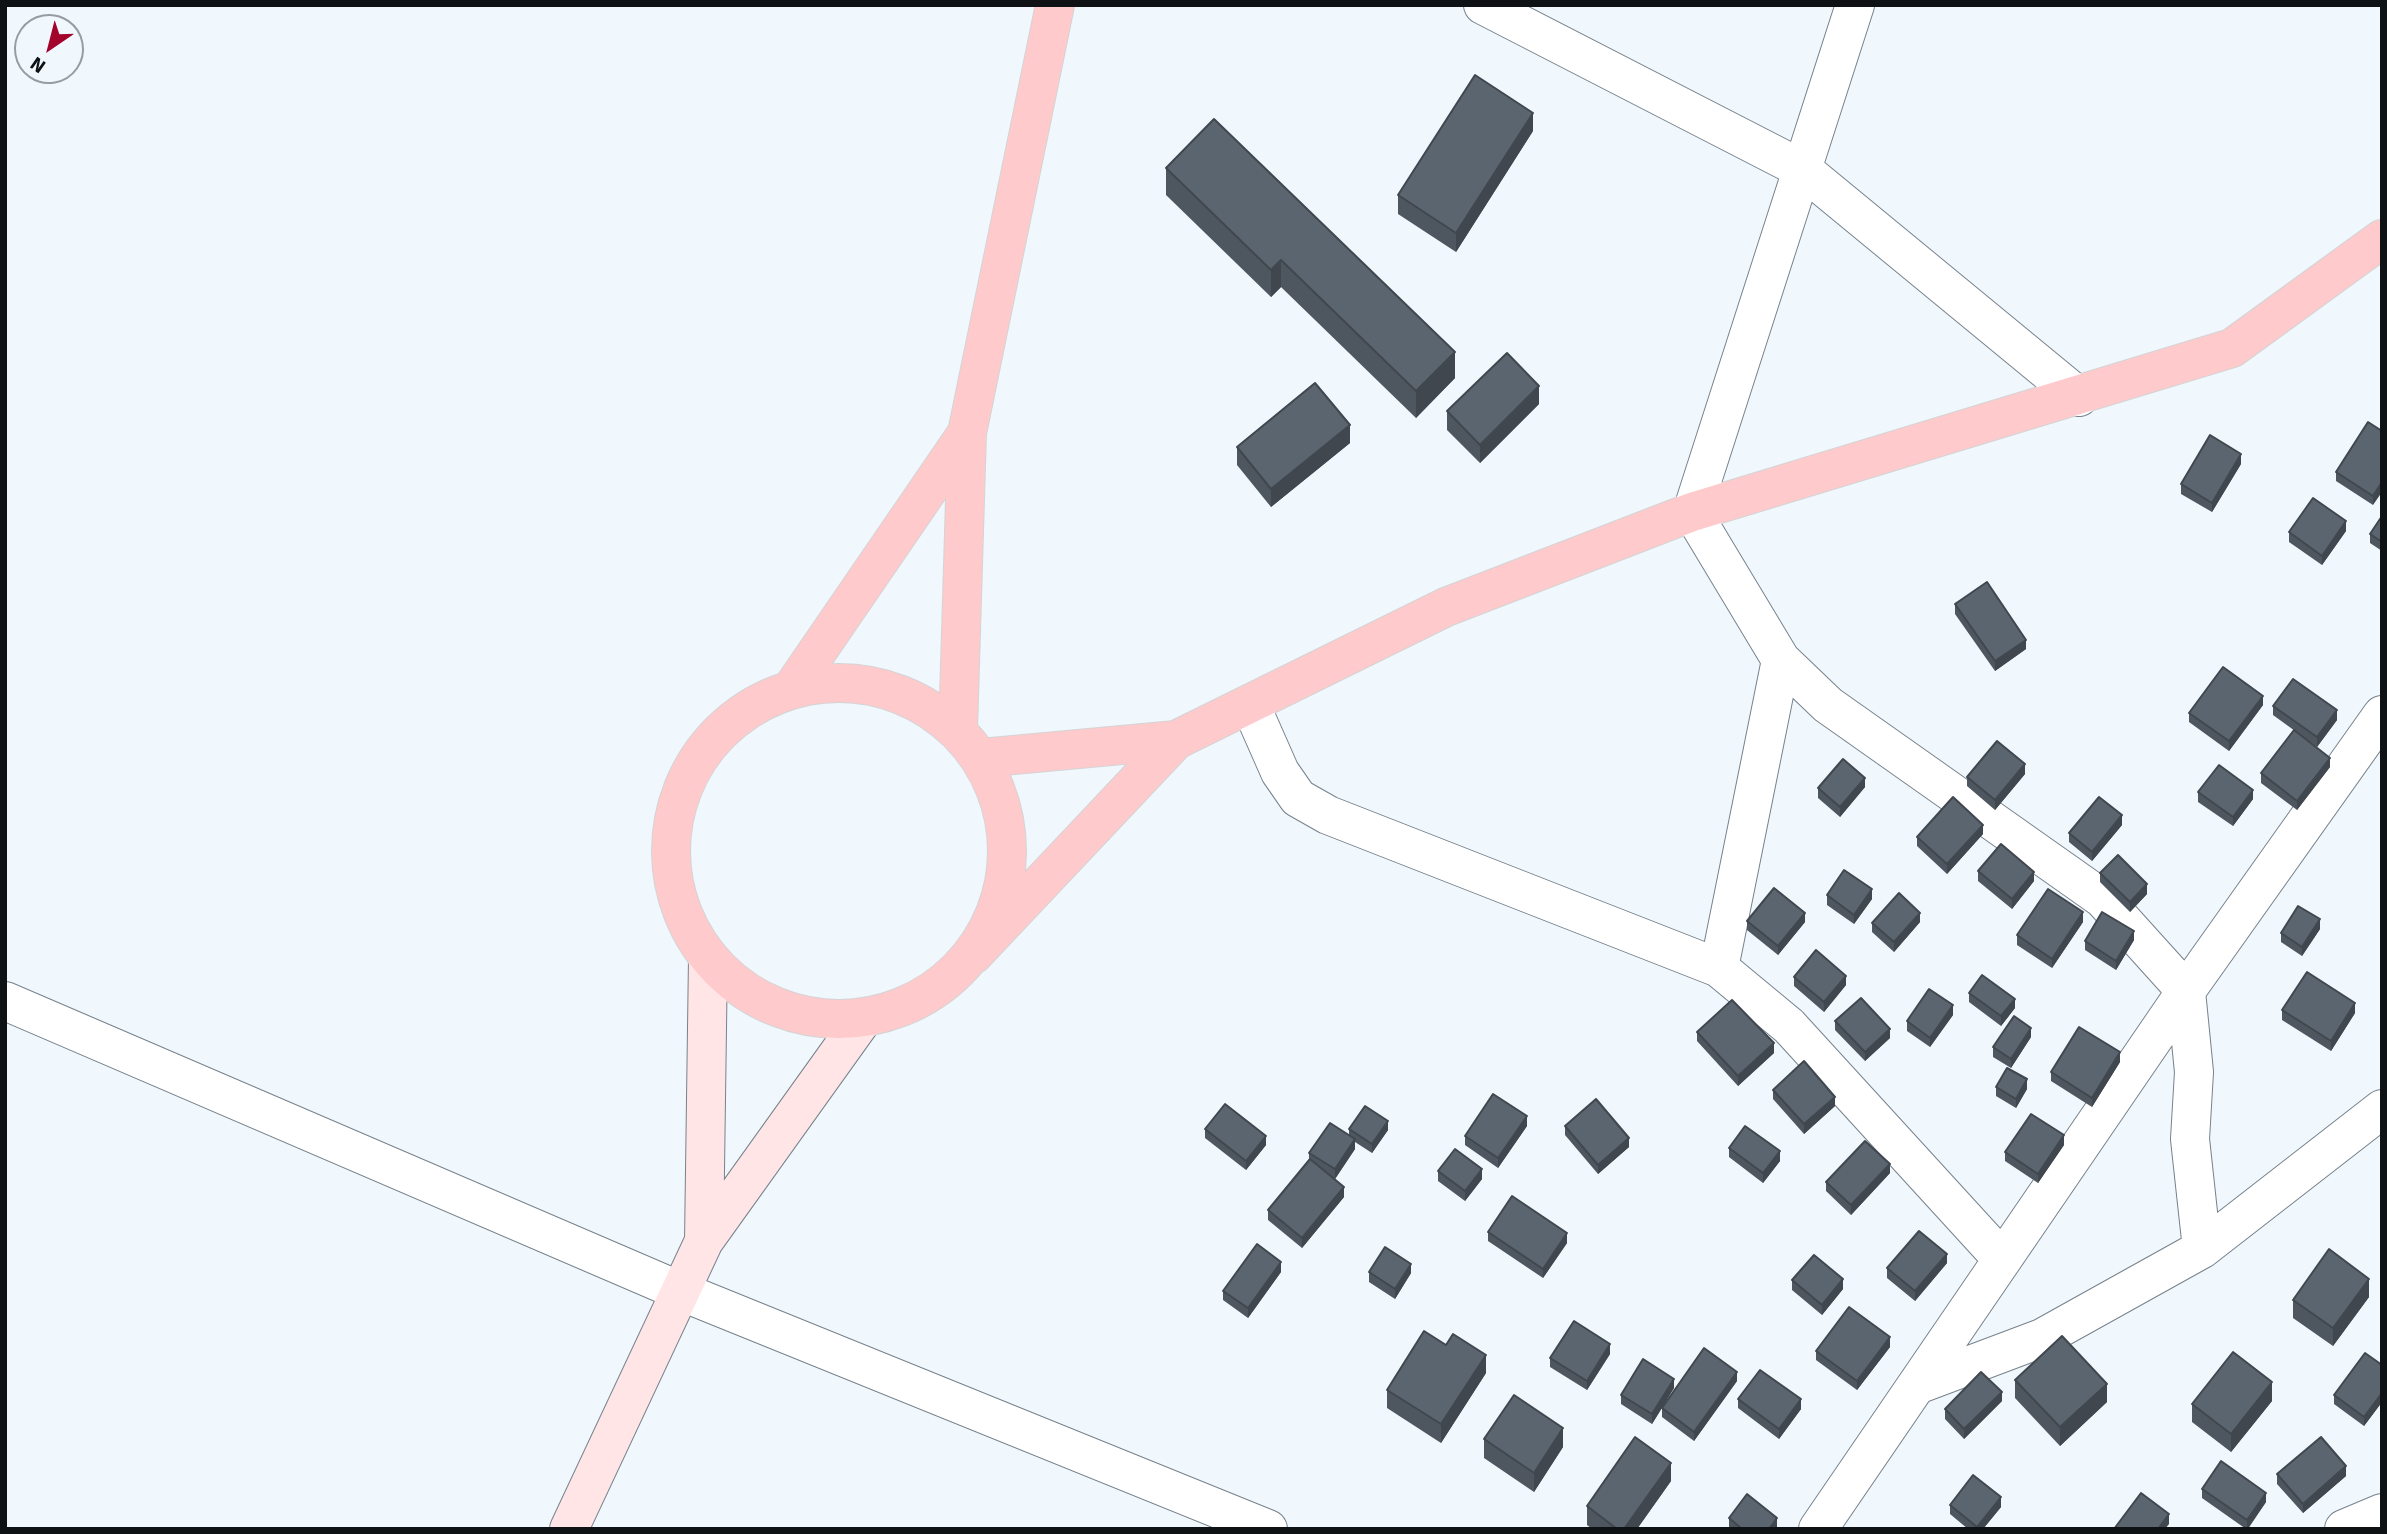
<!DOCTYPE html>
<html>
<head>
<meta charset="utf-8">
<style>
	body { margin:0 }
	#map { position:relative; width:2387px; height:1534px; overflow:hidden; background:#f0f8fe; font-family:Signika,sans-serif }
	canvas { display:block }
	.frame { position:absolute; inset:0; border:7px solid #0e1215; pointer-events:none }
	.north { position:absolute; left:14px; top:14px; width:70px; height:70px; box-sizing:border-box; background:#f0f8fe; border:2px solid #969ca1; border-radius:50%; rotate:215deg; font-size:19px; font-weight:700; line-height:28px; text-align:center; color:#0e1215 }
	.north::after { content:''; display:block; margin:auto; width:24px; height:32px; background:#a3042c; clip-path:polygon(50% 0,100% 100%,50% 72%,0 100%) }
</style>
</head>
<body>
<div id="map">
<canvas width="2387" height="1534"></canvas>
<div class="frame"></div>
<div class="north">N</div>
</div>
<script>
const ctx = document.querySelector('canvas').getContext('2d');
ctx.lineJoin = 'round';
function stroke(path, color, width, dash) { ctx.strokeStyle = color; ctx.lineWidth = width; ctx.lineCap = dash ? 'butt' : 'round'; ctx.setLineDash(dash || []); ctx.stroke(path); }
function fill(path, color) { ctx.fillStyle = color; ctx.fill(path, 'evenodd'); }
const street = new Path2D(`
	M 1483,5 L 1802,169 L 2079,397
	M 1781,660 L 1828,705 L 2103,899 L 2186,991 L 2194,1072 L 2190,1139 L 2202,1249
	M 1250,704 L 1280,772 L 1298,798 L 1328,815 L 1719,968 L 1789,1026 L 2002,1259
	M 1719,968 L 1781,660 L 1692,512 L 1855,5
	M 5,1001 L 680,1291 L 1268,1529
	M 1917,1385 L 2042,1338 L 2202,1249 L 2382,1109
	M 1818,1529 L 2186,991 L 2382,715
	M 2344,1529 L 2382,1513`);
const secondary = new Path2D(`
	M 704,1241 L 708,957
	M 569,1529 L 704,1241 L 863,1019`);
const primary = new Path2D(`
	M671 851a168 168 0 1 1 336 0a168 168 0 1 1-336 0Z
	M 793,687 L 967,433
	M 958,731 L 967,433 L 1055,5
	M 981,758 L 1176,740
	M 973,955 L 1176,740 L 1446,607 L 1692,512 L 2232,348 L 2382,239`);
const wall = new Path2D(`
	M 1533,131 L 1456,252 L 1398,214 L 1398,195 Z
	M 1166,168 L 1455,378 L 1416,418 L 1281,287 L 1271,297 L 1166,195 Z
	M 1539,404 L 1480,463 L 1447,430 L 1447,411 Z
	M 2382,431 L 2373,505 L 2336,481 L 2336,472 Z
	M 1350,443 L 1271,507 L 1237,465 L 1237,447 Z
	M 2241,464 L 2212,512 L 2181,494 L 2181,484 Z
	M 2382,516 L 2382,551 L 2370,543 L 2370,534 Z
	M 2346,531 L 2322,565 L 2289,542 L 2289,532 Z
	M 1955,604 L 2026,649 L 1995,671 L 1955,614 Z
	M 2263,705 L 2229,751 L 2189,722 L 2189,713 Z
	M 2273,706 L 2337,720 L 2317,747 L 2273,715 Z
	M 2330,767 L 2297,810 L 2261,783 L 2261,773 Z
	M 2025,774 L 1995,810 L 1967,786 L 1967,777 Z
	M 1865,787 L 1840,817 L 1818,798 L 1818,788 Z
	M 2198,792 L 2253,799 L 2233,826 L 2198,802 Z
	M 2122,825 L 2092,861 L 2069,842 L 2069,833 Z
	M 1983,834 L 1947,874 L 1917,846 L 1917,837 Z
	M 1978,871 L 2034,881 L 2012,909 L 1978,881 Z
	M 2100,873 L 2147,894 L 2130,912 L 2100,882 Z
	M 1827,895 L 1872,899 L 1854,924 L 1827,905 Z
	M 1747,921 L 1805,922 L 1778,955 L 1747,930 Z
	M 1920,922 L 1894,952 L 1872,932 L 1872,923 Z
	M 2083,922 L 2052,968 L 2017,945 L 2017,935 Z
	M 2320,929 L 2302,956 L 2281,942 L 2281,933 Z
	M 2134,940 L 2116,970 L 2085,950 L 2085,941 Z
	M 1794,977 L 1846,985 L 1824,1012 L 1794,986 Z
	M 1969,993 L 2015,1008 L 2001,1026 L 1969,1002 Z
	M 2282,1010 L 2355,1013 L 2331,1051 L 2282,1020 Z
	M 1953,1015 L 1930,1047 L 1907,1031 L 1907,1021 Z
	M 1835,1021 L 1890,1038 L 1865,1061 L 1835,1030 Z
	M 1697,1032 L 1774,1053 L 1738,1086 L 1697,1041 Z
	M 2031,1037 L 2011,1068 L 1993,1057 L 1993,1047 Z
	M 2120,1062 L 2092,1107 L 2051,1081 L 2051,1072 Z
	M 1996,1087 L 2027,1089 L 2016,1108 L 1996,1096 Z
	M 1773,1090 L 1835,1106 L 1804,1134 L 1773,1099 Z
	M 1527,1126 L 1498,1168 L 1465,1145 L 1465,1136 Z
	M 1565,1126 L 1629,1147 L 1598,1174 L 1565,1135 Z
	M 1205,1129 L 1266,1145 L 1246,1170 L 1205,1138 Z
	M 1349,1129 L 1388,1130 L 1372,1153 L 1355,1142 L 1355,1149 L 1335,1179 L 1329,1175 L 1344,1197 L 1302,1248 L 1268,1220 L 1268,1210 L 1309,1160 L 1309,1153 L 1349,1135 Z
	M 2064,1145 L 2038,1183 L 2005,1161 L 2005,1152 Z
	M 1729,1148 L 1780,1161 L 1763,1183 L 1729,1157 Z
	M 1438,1171 L 1482,1179 L 1465,1201 L 1438,1181 Z
	M 1890,1173 L 1851,1215 L 1826,1191 L 1826,1182 Z
	M 1488,1232 L 1567,1243 L 1543,1278 L 1488,1241 Z
	M 1947,1263 L 1915,1301 L 1887,1278 L 1887,1268 Z
	M 1281,1272 L 1248,1318 L 1223,1300 L 1223,1291 Z
	M 1369,1272 L 1411,1273 L 1395,1299 L 1369,1282 Z
	M 1792,1280 L 1843,1289 L 1822,1315 L 1792,1290 Z
	M 2369,1297 L 2333,1346 L 2293,1318 L 2293,1300 Z
	M 1890,1347 L 1857,1390 L 1816,1360 L 1816,1351 Z
	M 1610,1354 L 1587,1390 L 1550,1367 L 1550,1358 Z
	M 2382,1365 L 2382,1402 L 2364,1426 L 2334,1404 L 2334,1395 Z
	M 1486,1373 L 1441,1443 L 1387,1408 L 1387,1390 Z
	M 2015,1380 L 2107,1402 L 2060,1446 L 2015,1398 Z
	M 1737,1381 L 1694,1441 L 1662,1417 L 1662,1408 L 1652,1424 L 1621,1404 L 1621,1395 L 1674,1388 L 1662,1407 Z
	M 1738,1399 L 1801,1409 L 1779,1439 L 1738,1408 Z
	M 2002,1401 L 1964,1439 L 1945,1419 L 1945,1409 Z
	M 2272,1401 L 2231,1452 L 2192,1422 L 2192,1404 Z
	M 1484,1439 L 1563,1447 L 1534,1492 L 1484,1458 Z
	M 2277,1474 L 2346,1476 L 2303,1513 L 2277,1484 Z
	M 1671,1481 L 1637,1529 L 1592,1529 L 1587,1525 L 1587,1506 Z
	M 2202,1489 L 2266,1502 L 2248,1529 L 2246,1529 L 2202,1498 Z
	M 1950,1505 L 2001,1507 L 1983,1529 L 1968,1529 L 1950,1514 Z
	M 1729,1518 L 1777,1527 L 1776,1529 L 1730,1529 L 1729,1528 Z`);
const shadedWall = new Path2D(`
	M 1533,113 L 1533,131 L 1456,252 L 1456,233 Z
	M 1281,260 L 1281,287 L 1271,297 L 1271,270 Z
	M 1455,352 L 1455,378 L 1416,418 L 1416,391 Z
	M 1539,386 L 1539,404 L 1480,463 L 1480,445 Z
	M 1350,425 L 1350,443 L 1271,507 L 1271,489 Z
	M 2241,454 L 2241,464 L 2212,512 L 2212,503 Z
	M 2382,482 L 2382,492 L 2373,505 L 2373,496 Z
	M 2346,521 L 2346,531 L 2322,565 L 2322,556 Z
	M 2026,640 L 2026,649 L 1995,671 L 1995,661 Z
	M 2263,696 L 2263,705 L 2229,751 L 2229,741 Z
	M 2337,710 L 2337,720 L 2317,747 L 2317,737 Z
	M 2330,758 L 2330,767 L 2297,810 L 2297,801 Z
	M 2025,764 L 2025,774 L 1995,810 L 1995,800 Z
	M 1865,778 L 1865,787 L 1840,817 L 1840,807 Z
	M 2253,790 L 2253,799 L 2233,826 L 2233,817 Z
	M 2122,815 L 2122,825 L 2092,861 L 2092,852 Z
	M 1983,825 L 1983,834 L 1947,874 L 1947,864 Z
	M 2034,872 L 2034,881 L 2012,909 L 2012,899 Z
	M 2147,884 L 2147,894 L 2130,912 L 2130,902 Z
	M 1872,889 L 1872,899 L 1854,924 L 1854,915 Z
	M 2083,912 L 2083,922 L 2052,968 L 2052,959 Z
	M 1805,913 L 1805,922 L 1778,955 L 1778,946 Z
	M 1920,913 L 1920,922 L 1894,952 L 1894,942 Z
	M 2320,919 L 2320,929 L 2302,956 L 2302,947 Z
	M 2134,931 L 2134,940 L 2116,970 L 2116,961 Z
	M 1846,976 L 1846,985 L 1824,1012 L 1824,1002 Z
	M 2015,999 L 2015,1008 L 2001,1026 L 2001,1016 Z
	M 2355,1003 L 2355,1013 L 2331,1051 L 2331,1041 Z
	M 1953,1005 L 1953,1015 L 1930,1047 L 1930,1038 Z
	M 2031,1028 L 2031,1037 L 2011,1068 L 2011,1059 Z
	M 1890,1029 L 1890,1038 L 1865,1061 L 1865,1052 Z
	M 1774,1043 L 1774,1053 L 1738,1086 L 1738,1076 Z
	M 2120,1052 L 2120,1062 L 2092,1107 L 2092,1098 Z
	M 2027,1079 L 2027,1089 L 2016,1108 L 2016,1099 Z
	M 1835,1097 L 1835,1106 L 1804,1134 L 1804,1124 Z
	M 1527,1116 L 1527,1126 L 1498,1168 L 1498,1158 Z
	M 1388,1121 L 1388,1130 L 1372,1153 L 1372,1144 Z
	M 2064,1135 L 2064,1145 L 2038,1183 L 2038,1174 Z
	M 1266,1136 L 1266,1145 L 1246,1170 L 1246,1161 Z
	M 1629,1138 L 1629,1147 L 1598,1174 L 1598,1165 Z
	M 1355,1139 L 1355,1149 L 1335,1179 L 1335,1169 Z
	M 1780,1151 L 1780,1161 L 1763,1183 L 1763,1173 Z
	M 1890,1164 L 1890,1173 L 1851,1215 L 1851,1205 Z
	M 1482,1169 L 1482,1179 L 1465,1201 L 1465,1191 Z
	M 1344,1187 L 1344,1197 L 1302,1248 L 1302,1238 Z
	M 1567,1233 L 1567,1243 L 1543,1278 L 1543,1269 Z
	M 1947,1254 L 1947,1263 L 1915,1301 L 1915,1291 Z
	M 1281,1262 L 1281,1272 L 1248,1318 L 1248,1308 Z
	M 1411,1264 L 1411,1273 L 1395,1299 L 1395,1289 Z
	M 1843,1279 L 1843,1289 L 1822,1315 L 1822,1305 Z
	M 2369,1279 L 2369,1297 L 2333,1346 L 2333,1328 Z
	M 1890,1337 L 1890,1347 L 1857,1390 L 1857,1381 Z
	M 1610,1344 L 1610,1354 L 1587,1390 L 1587,1381 Z
	M 1486,1355 L 1486,1373 L 1441,1443 L 1441,1424 Z
	M 1737,1372 L 1737,1381 L 1694,1441 L 1694,1432 Z
	M 1674,1379 L 1674,1388 L 1652,1424 L 1652,1414 Z
	M 2272,1382 L 2272,1401 L 2231,1452 L 2231,1434 Z
	M 2107,1384 L 2107,1402 L 2060,1446 L 2060,1427 Z
	M 2002,1392 L 2002,1401 L 1964,1439 L 1964,1429 Z
	M 2382,1393 L 2382,1402 L 2364,1426 L 2364,1417 Z
	M 1801,1399 L 1801,1409 L 1779,1439 L 1779,1429 Z
	M 1563,1428 L 1563,1447 L 1534,1492 L 1534,1473 Z
	M 1671,1463 L 1671,1481 L 1637,1529 L 1624,1529 Z
	M 2346,1466 L 2346,1476 L 2303,1513 L 2303,1504 Z
	M 2266,1493 L 2266,1502 L 2247,1529 L 2247,1520 Z
	M 2001,1497 L 2001,1507 L 1983,1529 L 1977,1529 L 1977,1527 Z
	M 2169,1514 L 2169,1524 L 2165,1529 L 2158,1529 Z
	M 1777,1518 L 1777,1527 L 1776,1529 L 1769,1529 Z`);
const building = new Path2D(`
	M 1475,75 L 1533,113 L 1456,233 L 1398,195 Z
	M 1214,119 L 1455,352 L 1416,391 L 1281,260 L 1271,270 L 1166,168 Z
	M 1507,353 L 1539,386 L 1480,445 L 1447,411 Z
	M 1315,383 L 1350,425 L 1271,489 L 1237,447 Z
	M 2368,422 L 2382,431 L 2382,482 L 2373,496 L 2336,472 Z
	M 2210,435 L 2241,454 L 2212,503 L 2181,484 Z
	M 2313,498 L 2346,521 L 2322,556 L 2289,532 Z
	M 2382,516 L 2382,542 L 2370,534 Z
	M 1987,582 L 2026,640 L 1995,661 L 1955,604 Z
	M 2223,667 L 2263,696 L 2229,741 L 2189,713 Z
	M 2293,679 L 2337,710 L 2317,737 L 2273,706 Z
	M 2294,730 L 2330,758 L 2297,801 L 2261,773 Z
	M 1997,741 L 2025,764 L 1995,800 L 1967,777 Z
	M 1843,759 L 1865,778 L 1840,807 L 1818,788 Z
	M 2219,765 L 2253,790 L 2233,817 L 2198,792 Z
	M 1953,797 L 1983,825 L 1947,864 L 1917,837 Z
	M 2099,797 L 2122,815 L 2092,852 L 2069,833 Z
	M 2001,844 L 2034,872 L 2012,899 L 1978,871 Z
	M 2118,855 L 2147,884 L 2130,902 L 2100,873 Z
	M 1844,870 L 1872,889 L 1854,915 L 1827,895 Z
	M 1774,888 L 1805,913 L 1778,946 L 1747,921 Z
	M 2048,889 L 2083,912 L 2052,959 L 2017,935 Z
	M 1899,893 L 1920,913 L 1894,942 L 1872,923 Z
	M 2298,906 L 2320,919 L 2302,947 L 2281,933 Z
	M 2102,912 L 2134,931 L 2116,961 L 2085,941 Z
	M 1816,950 L 1846,976 L 1824,1002 L 1794,977 Z
	M 2307,972 L 2355,1003 L 2331,1041 L 2282,1010 Z
	M 1982,975 L 2015,999 L 2001,1016 L 1969,993 Z
	M 1929,989 L 1953,1005 L 1930,1038 L 1907,1021 Z
	M 1861,998 L 1890,1029 L 1865,1052 L 1835,1021 Z
	M 1732,1000 L 1774,1043 L 1738,1076 L 1697,1032 Z
	M 2014,1016 L 2031,1028 L 2011,1059 L 1993,1047 Z
	M 2079,1027 L 2120,1052 L 2092,1098 L 2051,1072 Z
	M 1804,1061 L 1835,1097 L 1804,1124 L 1773,1090 Z
	M 2007,1068 L 2027,1079 L 2016,1099 L 1996,1087 Z
	M 1493,1094 L 1527,1116 L 1498,1158 L 1465,1136 Z
	M 1596,1099 L 1629,1138 L 1598,1165 L 1565,1126 Z
	M 1225,1104 L 1266,1136 L 1246,1161 L 1205,1129 Z
	M 1365,1106 L 1388,1121 L 1372,1144 L 1349,1129 Z
	M 2031,1114 L 2064,1135 L 2038,1174 L 2005,1152 Z
	M 1330,1123 L 1355,1139 L 1335,1169 L 1309,1153 Z
	M 1745,1126 L 1780,1151 L 1763,1173 L 1729,1148 Z
	M 1865,1141 L 1890,1164 L 1851,1205 L 1826,1182 Z
	M 1455,1149 L 1482,1169 L 1465,1191 L 1438,1171 Z
	M 1310,1159 L 1344,1187 L 1302,1238 L 1268,1210 Z
	M 1512,1196 L 1567,1233 L 1543,1269 L 1488,1232 Z
	M 1919,1231 L 1947,1254 L 1915,1291 L 1887,1268 Z
	M 1257,1244 L 1281,1262 L 1248,1308 L 1223,1291 Z
	M 1385,1247 L 1411,1264 L 1395,1289 L 1369,1272 Z
	M 2329,1249 L 2369,1279 L 2333,1328 L 2293,1300 Z
	M 1814,1255 L 1843,1279 L 1822,1305 L 1792,1280 Z
	M 1849,1307 L 1890,1337 L 1857,1381 L 1816,1351 Z
	M 1574,1321 L 1610,1344 L 1587,1381 L 1550,1358 Z
	M 1424,1331 L 1446,1345 L 1453,1334 L 1486,1355 L 1441,1424 L 1387,1390 Z
	M 2062,1336 L 2107,1384 L 2060,1427 L 2015,1380 Z
	M 1704,1348 L 1737,1372 L 1694,1432 L 1662,1408 Z
	M 2233,1352 L 2272,1382 L 2231,1434 L 2192,1404 Z
	M 2365,1353 L 2382,1365 L 2382,1393 L 2364,1417 L 2334,1395 Z
	M 1643,1359 L 1674,1379 L 1652,1414 L 1621,1395 Z
	M 1760,1370 L 1801,1399 L 1779,1429 L 1738,1399 Z
	M 1981,1372 L 2002,1392 L 1964,1429 L 1945,1409 Z
	M 1514,1395 L 1563,1428 L 1534,1473 L 1484,1439 Z
	M 1635,1437 L 1671,1463 L 1624,1529 L 1617,1529 L 1587,1506 Z
	M 2321,1437 L 2346,1466 L 2303,1504 L 2277,1474 Z
	M 2221,1461 L 2266,1493 L 2247,1520 L 2202,1489 Z
	M 1973,1475 L 2001,1497 L 1977,1527 L 1950,1505 Z
	M 2141,1493 L 2169,1514 L 2158,1529 L 2114,1529 Z
	M 1747,1494 L 1777,1518 L 1769,1529 L 1742,1529 L 1729,1518 Z`);
stroke(street, '#77828c', 40);
stroke(secondary, '#77828c', 40);
stroke(primary, '#d4d4d5', 40);
stroke(street, '#fff', 38);
stroke(secondary, '#ffe5e5', 38);
stroke(primary, '#fecacb', 38);
fill(wall, '#4e575f');
fill(shadedWall, '#40474e');
fill(building, '#5b656f');
stroke(building, '#40474e', 2);
</script>
</body>
</html>
